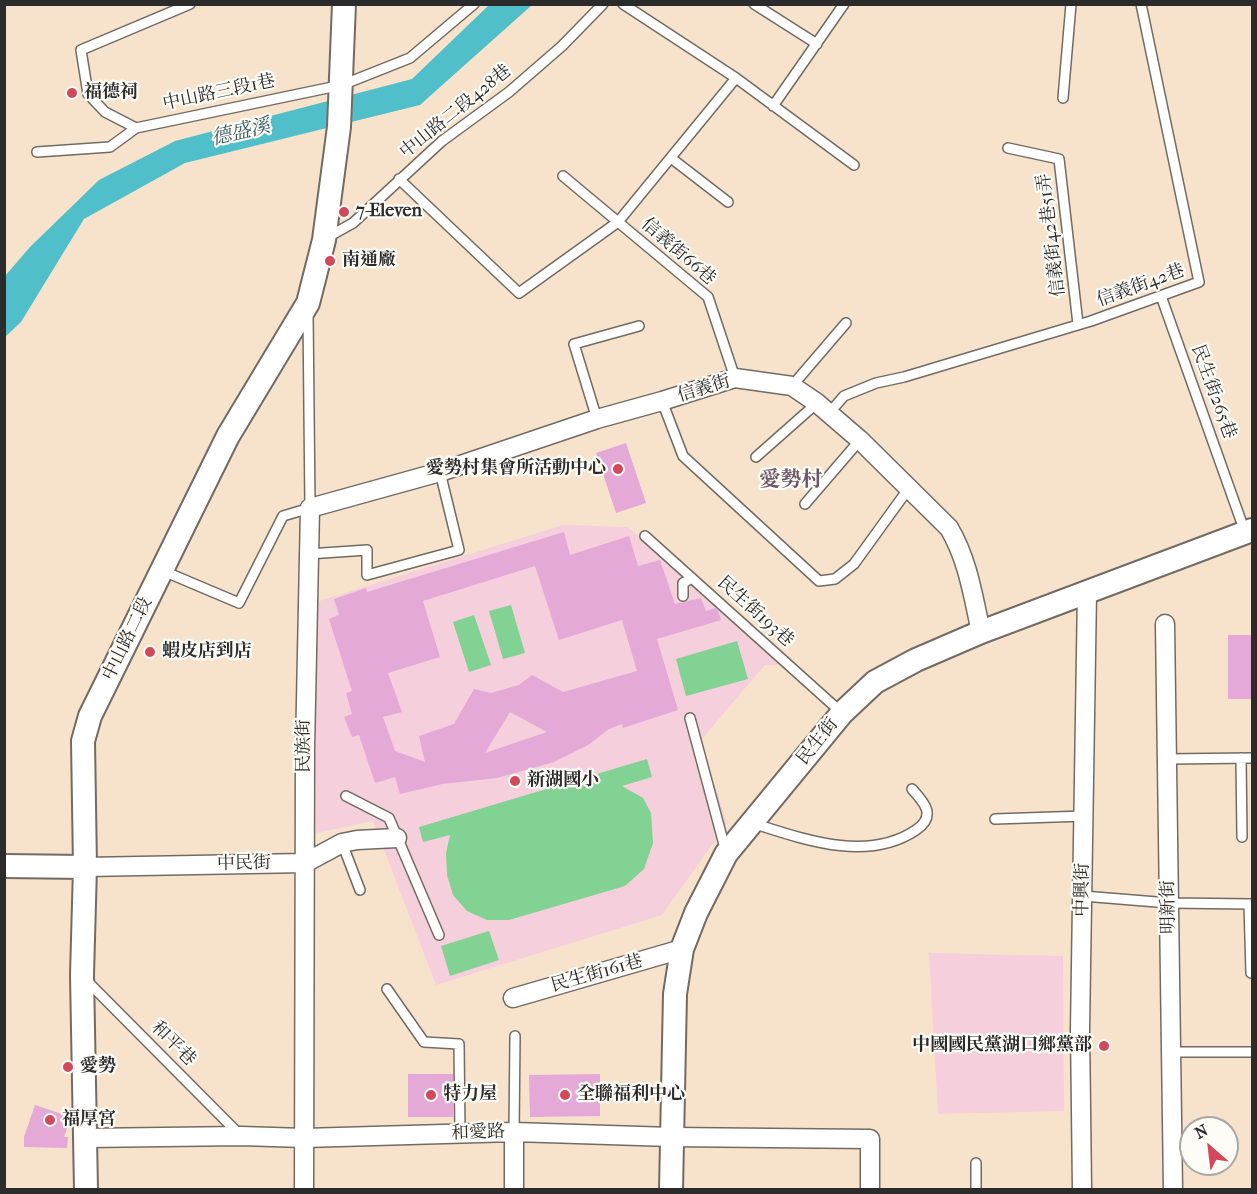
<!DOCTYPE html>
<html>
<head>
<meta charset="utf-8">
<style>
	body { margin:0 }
	#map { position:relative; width:1257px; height:1194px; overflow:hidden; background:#f7e3cc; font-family:"IM FELL French Canon",serif }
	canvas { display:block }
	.frame { position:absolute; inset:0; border:6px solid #2b2b2b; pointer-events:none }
	.north { position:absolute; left:1179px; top:1116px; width:60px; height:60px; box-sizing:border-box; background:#fdfcf7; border:2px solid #a9a8a5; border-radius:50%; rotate:332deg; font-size:16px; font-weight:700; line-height:24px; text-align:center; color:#2b2b2b }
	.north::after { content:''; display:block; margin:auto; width:21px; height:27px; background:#d1495b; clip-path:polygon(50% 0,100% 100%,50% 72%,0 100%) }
</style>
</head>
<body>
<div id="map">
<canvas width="1257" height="1194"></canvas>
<div class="frame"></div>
<div class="north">N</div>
</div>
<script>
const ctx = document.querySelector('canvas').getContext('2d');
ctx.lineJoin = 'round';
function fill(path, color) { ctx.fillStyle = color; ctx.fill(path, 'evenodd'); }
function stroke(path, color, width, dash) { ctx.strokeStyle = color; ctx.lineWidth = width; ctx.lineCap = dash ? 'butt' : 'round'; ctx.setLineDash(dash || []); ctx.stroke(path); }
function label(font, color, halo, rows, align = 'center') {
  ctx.font = font + ' "IM FELL French Canon","Noto Serif TC",serif'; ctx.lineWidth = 4.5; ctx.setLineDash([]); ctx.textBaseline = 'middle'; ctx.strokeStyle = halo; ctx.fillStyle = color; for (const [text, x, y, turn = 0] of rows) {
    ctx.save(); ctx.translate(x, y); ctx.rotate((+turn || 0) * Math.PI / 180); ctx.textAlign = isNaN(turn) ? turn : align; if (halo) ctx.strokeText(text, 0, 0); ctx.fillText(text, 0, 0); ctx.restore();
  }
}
const built = new Path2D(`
	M 563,525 L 628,527 L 781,665 L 765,665 L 701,740 L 727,824 L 662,915 L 436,985 L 373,821 L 316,833 L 316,602 Z
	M 929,953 L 1063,956 L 1064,1111 L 938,1114 Z`);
const green = new Path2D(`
	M 511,605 L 525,653 L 503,659 L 489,611 Z
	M 474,615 L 491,665 L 469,672 L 453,622 Z
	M 737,641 L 748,679 L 686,696 L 676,659 Z
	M 647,759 L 652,777 L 622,786 L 643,798 L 651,813 L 653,843 L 644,869 L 625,886 L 509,920 L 487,920 L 467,911 L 453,895 L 447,875 L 446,853 L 450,835 L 423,842 L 419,827 Z
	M 489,931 L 499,960 L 450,976 L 441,946 Z`);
const water = new Path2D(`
	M 489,5 L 532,5 L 420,105 L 185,163 L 84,219 L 21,322 L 5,337 L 5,276 L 30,247 L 99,180 L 175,141 L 412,79 Z`);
const building = new Path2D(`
	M 626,443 L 646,503 L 616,513 L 596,453 Z
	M 564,532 L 570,555 L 629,536 L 638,566 L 660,560 L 675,604 L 701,598 L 706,611 L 715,608 L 718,611 L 721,620 L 657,639 L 678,710 L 623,728 L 622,724 L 609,729 L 588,745 L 554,762 L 497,778 L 442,784 L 400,794 L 395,777 L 375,783 L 359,735 L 352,737 L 344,717 L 352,714 L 346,693 L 352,691 L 329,619 L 339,615 L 334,599 L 366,588 L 367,592 ZM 535,566 L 559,640 L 622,620 L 637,671 L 563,692 L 532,675 L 519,685 L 491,693 L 474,689 L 454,724 L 419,736 L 425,762 L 395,751 L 383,717 L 402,712 L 388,673 L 440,657 L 423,601 ZM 510,712 L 547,732 L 485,753 Z
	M 1228,635 L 1252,635 L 1252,699 L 1228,699 Z
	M 408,1074 L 453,1074 L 453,1117 L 408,1117 Z
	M 600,1074 L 600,1116 L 530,1117 L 529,1075 Z
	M 35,1105 L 71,1117 L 64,1137 L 68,1137 L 67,1148 L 24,1147 L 24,1137 Z`);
const service = new Path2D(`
	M 623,4 L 736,78 L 854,165
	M 754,4 L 817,44
	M 1063,98 L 1071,4
	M 773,106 L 844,4
	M 136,128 L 105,112 L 88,94 L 81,50 L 190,4
	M 1008,148 L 1059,159 L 1078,324
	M 37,152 L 110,147 L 136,128 L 342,85 L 410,58 L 474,4
	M 671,158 L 728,202
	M 563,176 L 708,297 L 735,378
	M 399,179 L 519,293 L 618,222 L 736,78
	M 326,238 L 353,223 L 442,141 L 509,92 L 562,46 L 603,4
	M 1161,296 L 1245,532
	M 792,386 L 846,323
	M 662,401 L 683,456 L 819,581 L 835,579 L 854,564 L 909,488
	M 829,413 L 844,396 L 876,383 L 904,377 L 1091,321 L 1199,282 L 1141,4
	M 597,419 L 574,344 L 639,326
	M 756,457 L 817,403
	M 805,504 L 860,440
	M 645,536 L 842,713
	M 308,554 L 367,550 L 367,575 L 459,550 L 440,472
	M 161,570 L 239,603 L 283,516 L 310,508 L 308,313
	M 683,596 L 683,583 L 692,578
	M 690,718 L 726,852
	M 1241,758 L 1242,837
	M 1167,759 L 1252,758
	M 346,796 L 389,818 L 439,935
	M 995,819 L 1084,816
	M 752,823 C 803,839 867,863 916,830 C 937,816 924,802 912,789
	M 342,843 L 360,890
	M 1083,896 L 1169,903 L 1252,904
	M 1249,904 L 1251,973
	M 86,980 L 239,1134
	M 387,989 L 424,1042 L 459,1044 L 460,1133
	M 1171,1052 L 1252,1052
	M 514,1132 L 515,1036
	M 976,1190 L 976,1163`);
const minor = new Path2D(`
	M 1165,624 L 1173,1190
	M 85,867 L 305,863 L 342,843 L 357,840 L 397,838
	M 513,998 L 682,949
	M 86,1138 L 241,1136 L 304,1138 L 514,1132 L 671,1137 L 870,1139 L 870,1190
	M 304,1190 L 305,749 L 310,508 L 440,472 L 597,419 L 662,401 L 735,378 L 792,386 L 817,403 L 860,440 L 949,528 C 968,560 973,596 981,632
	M 514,1190 L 514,1132
	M 1082,1190 L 1080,1029 L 1087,591`);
const tertiary = new Path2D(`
	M 4,866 L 85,867
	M 86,1190 L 82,975 L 85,867 L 83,741 L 90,716 L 228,436 L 308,303 L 324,240 L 339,127 L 344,4
	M 671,1190 L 675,994 L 682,949 L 696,913 L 726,854 L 842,713 L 875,682 L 916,660 L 981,632 L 1252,530`);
const markers = [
	[72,93,6,"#d1495b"],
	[344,212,6,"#d1495b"],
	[330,261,6,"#d1495b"],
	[618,469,6,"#d1495b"],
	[150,652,6,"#d1495b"],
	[515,781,6,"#d1495b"],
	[1104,1046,6,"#d1495b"],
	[68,1067,6,"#d1495b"],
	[431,1095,6,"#d1495b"],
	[565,1095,6,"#d1495b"],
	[50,1120,6,"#d1495b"]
];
const poiNames = [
	["福德祠",84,93],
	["7-Eleven",356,212],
	["南通廠",342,261],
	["愛勢村集會所活動中心",606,469,"right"],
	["蝦皮店到店",162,652],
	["新湖國小",527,781],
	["中國國民黨湖口鄉黨部",1092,1046,"right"],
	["愛勢",80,1067],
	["特力屋",443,1095],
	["全聯福利中心",577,1095],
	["福厚宮",62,1120]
];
const streetNames = [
	["中山路三段1巷",219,93,-12],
	["中山路二段428巷",456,112,-39],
	["信義街42巷51弄",1052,235,-97],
	["信義街66巷",678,252,41],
	["信義街42巷",1141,286,-20],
	["信義街",704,389,-17],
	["民生街265巷",1213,392,70],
	["民生街193巷",755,612,42],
	["中山路二段",128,639,-64],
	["民生街",818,742,-51],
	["民族街",305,746,-90],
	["中民街",244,864,-1],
	["中興街",1083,890,-89],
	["明新街",1169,907,-91],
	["民生街161巷",597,974,-16],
	["和平巷",173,1044,45],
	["和愛路",478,1133,-2]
];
const waterNames = [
	["德盛溪",241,133,-13]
];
const quarterNames = [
	["愛勢村",791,481]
];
fill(built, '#f5cfdc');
fill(green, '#82d293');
fill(water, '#51bfc9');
fill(building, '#e4a9d6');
stroke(service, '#726b63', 12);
stroke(minor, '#726b63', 21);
stroke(tertiary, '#726b63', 26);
stroke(service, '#fff', 9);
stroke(minor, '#fff', 18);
stroke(tertiary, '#fff', 22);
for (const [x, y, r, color] of markers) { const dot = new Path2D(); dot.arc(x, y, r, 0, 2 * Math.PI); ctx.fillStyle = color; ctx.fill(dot); stroke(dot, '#fdfcf7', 2); }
label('bold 18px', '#2b2b2b', '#fdfcf7', poiNames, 'left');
label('18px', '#2b2b2b', '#fdfcf7', streetNames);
label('italic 20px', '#385f62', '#fdfcf7', waterNames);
label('bold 21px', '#6c5767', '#fdfcf7', quarterNames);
</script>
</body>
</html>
